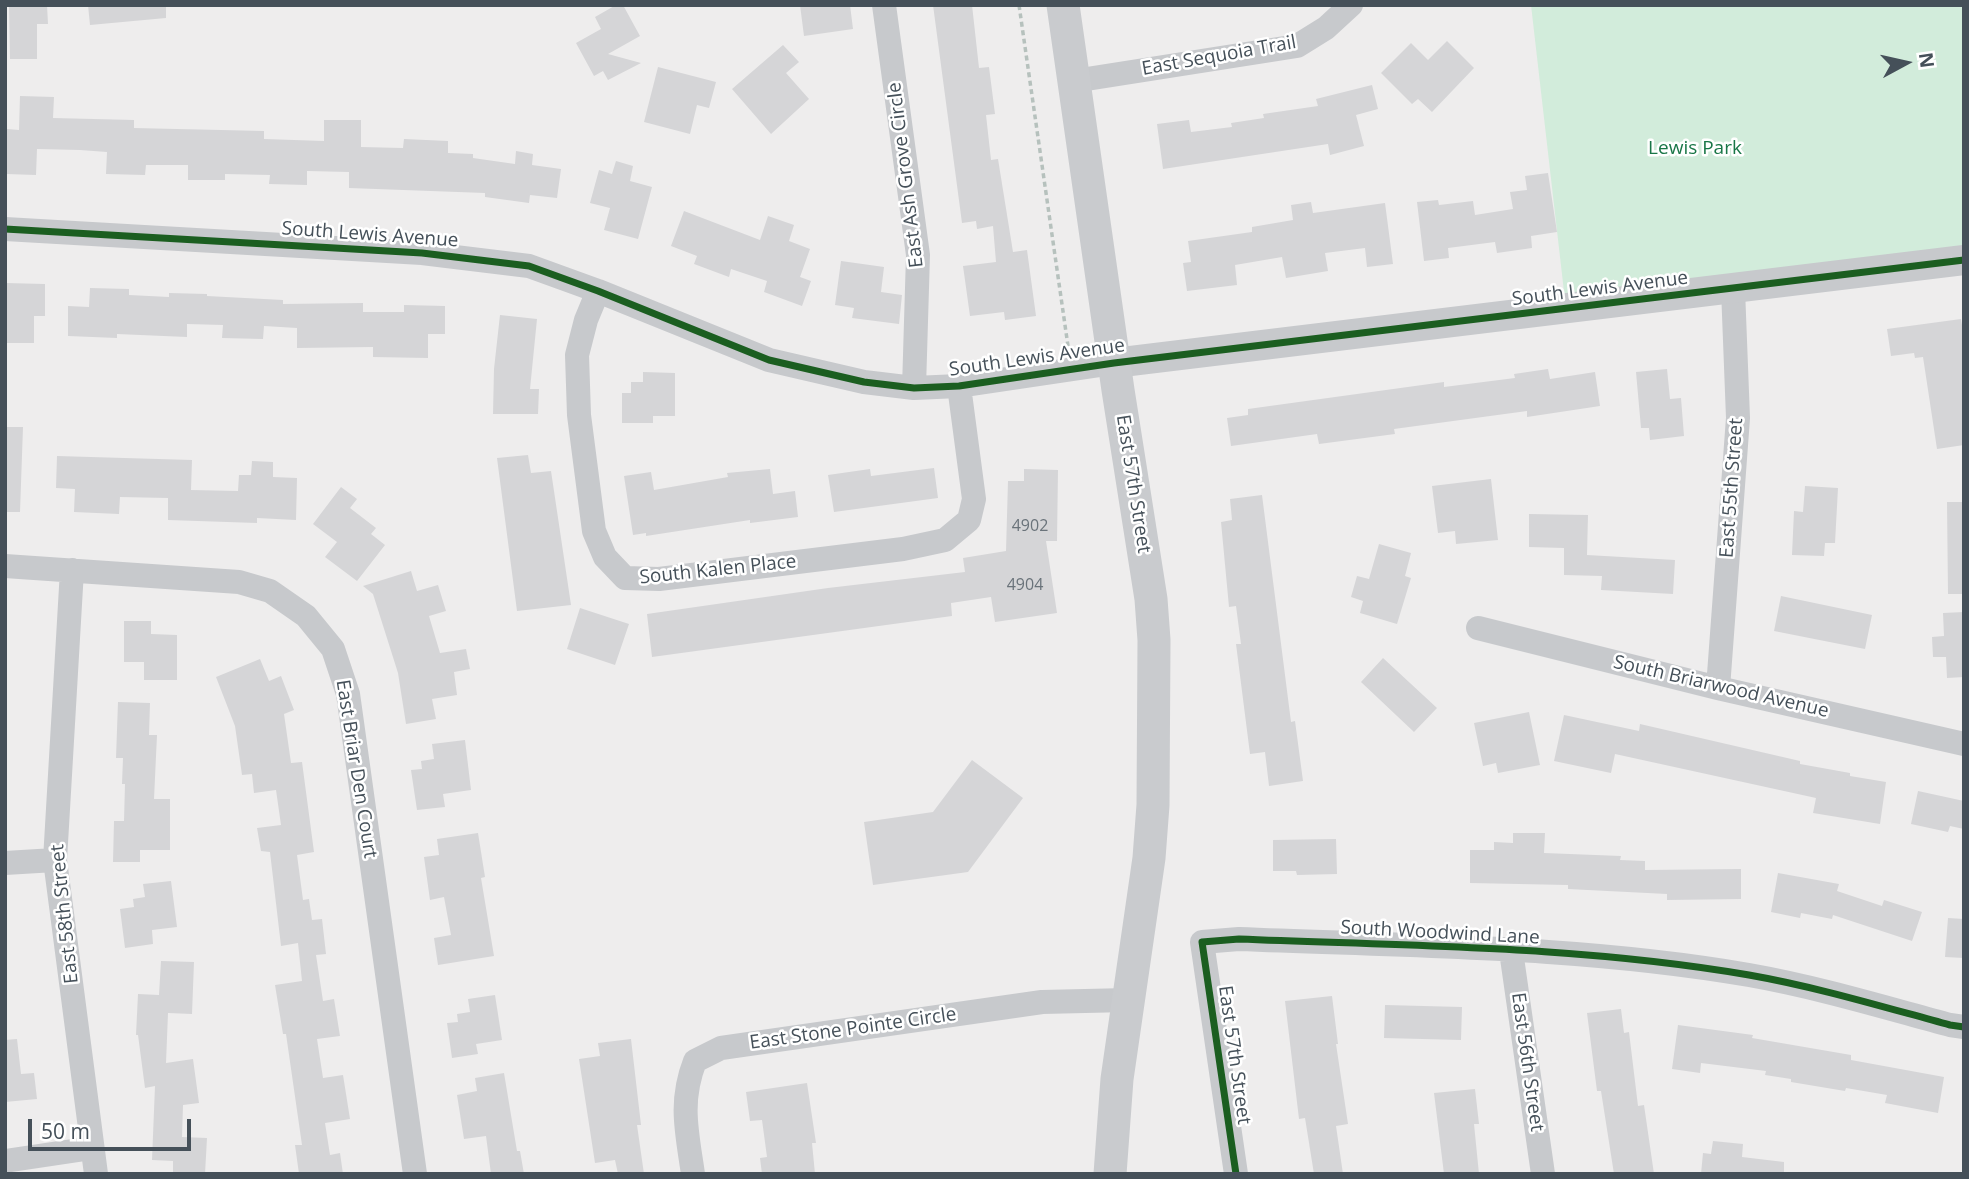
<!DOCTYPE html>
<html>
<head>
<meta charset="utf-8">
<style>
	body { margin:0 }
	#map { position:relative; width:1969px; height:1179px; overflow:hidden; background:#eeeded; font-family:"Open Sans",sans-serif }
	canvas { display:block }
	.frame { position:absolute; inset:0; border:7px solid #455059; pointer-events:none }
	.north { position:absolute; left:1871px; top:28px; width:70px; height:70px; -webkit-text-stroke:5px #fff; paint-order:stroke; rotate:82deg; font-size:19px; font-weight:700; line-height:28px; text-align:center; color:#455059 }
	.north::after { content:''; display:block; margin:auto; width:24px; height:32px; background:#455059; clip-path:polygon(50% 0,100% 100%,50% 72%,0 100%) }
	.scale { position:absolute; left:28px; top:1119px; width:163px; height:32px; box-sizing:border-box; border:4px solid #455059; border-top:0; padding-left:9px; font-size:21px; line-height:24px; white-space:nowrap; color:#455059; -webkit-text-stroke:5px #fff; paint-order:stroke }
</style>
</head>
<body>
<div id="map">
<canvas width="1969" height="1179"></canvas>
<div class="frame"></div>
<div class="north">N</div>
<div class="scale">50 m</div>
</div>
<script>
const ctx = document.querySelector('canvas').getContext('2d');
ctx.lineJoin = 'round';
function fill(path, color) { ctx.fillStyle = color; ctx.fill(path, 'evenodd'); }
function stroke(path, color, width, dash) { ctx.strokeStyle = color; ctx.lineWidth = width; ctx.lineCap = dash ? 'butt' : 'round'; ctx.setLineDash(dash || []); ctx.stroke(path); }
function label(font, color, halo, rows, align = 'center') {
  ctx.font = font + ' "Open Sans",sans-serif'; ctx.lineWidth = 5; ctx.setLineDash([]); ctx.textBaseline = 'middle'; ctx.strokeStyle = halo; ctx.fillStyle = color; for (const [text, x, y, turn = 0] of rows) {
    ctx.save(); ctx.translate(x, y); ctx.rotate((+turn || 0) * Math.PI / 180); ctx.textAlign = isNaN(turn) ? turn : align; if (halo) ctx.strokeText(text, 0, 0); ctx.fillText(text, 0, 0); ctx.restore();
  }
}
const green = new Path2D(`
	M 1531,5 L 1964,5 L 1964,260 L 1566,309 Z`);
const building = new Path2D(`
	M 9,5 L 47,5 L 48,24 L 37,24 L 37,59 L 10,59 Z
	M 88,5 L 166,5 L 166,18 L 90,25 Z
	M 616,5 L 623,5 L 640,36 L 608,54 L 641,63 L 608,80 L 603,71 L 594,76 L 576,43 L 601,29 L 595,17 Z
	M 800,5 L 850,5 L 853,29 L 804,36 Z
	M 933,5 L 972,5 L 979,68 L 989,67 L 995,114 L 986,115 L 991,160 L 998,159 L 1013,252 L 1027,250 L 1036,316 L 1005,320 L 1004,312 L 970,316 L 963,266 L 996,262 L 993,226 L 977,229 L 976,221 L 962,223 Z
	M 1447,41 L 1474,68 L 1432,112 L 1418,99 L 1412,104 L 1381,73 L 1411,43 L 1428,60 Z
	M 783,45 L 799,62 L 786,73 L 809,99 L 771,134 L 732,89 Z
	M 658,67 L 716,82 L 709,108 L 697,105 L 690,134 L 644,122 Z
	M 1372,85 L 1378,109 L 1356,115 L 1364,146 L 1330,155 L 1328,144 L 1163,169 L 1157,124 L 1189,120 L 1191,132 L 1232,127 L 1231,123 L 1264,118 L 1263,114 L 1318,106 L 1316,99 Z
	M 20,96 L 54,97 L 53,118 L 134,120 L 134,128 L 264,131 L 264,139 L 324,141 L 324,120 L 361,120 L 361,147 L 403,148 L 404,139 L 448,141 L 448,153 L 473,154 L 473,158 L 515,164 L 516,151 L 533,154 L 532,165 L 561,169 L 557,198 L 530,195 L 529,203 L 485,197 L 485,193 L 349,188 L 349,172 L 307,171 L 307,185 L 269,184 L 270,175 L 225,174 L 225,180 L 188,180 L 188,165 L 146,165 L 145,175 L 106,174 L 107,152 L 80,150 L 37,149 L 36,175 L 6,174 L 7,129 L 19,130 Z
	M 616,161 L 633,166 L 630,181 L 652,187 L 638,239 L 604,230 L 610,208 L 590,203 L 599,170 L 612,174 Z
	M 1548,173 L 1557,232 L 1531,236 L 1532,248 L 1497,253 L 1495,242 L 1448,248 L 1449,258 L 1424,261 L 1417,202 L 1438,200 L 1439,205 L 1473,201 L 1475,215 L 1513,209 L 1510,192 L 1527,190 L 1525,176 Z
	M 1311,202 L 1313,213 L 1385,203 L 1393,264 L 1367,267 L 1365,248 L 1325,253 L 1328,271 L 1286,278 L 1282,257 L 1235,265 L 1237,285 L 1187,291 L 1183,263 L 1191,262 L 1188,241 L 1252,232 L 1252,227 L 1293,220 L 1291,205 Z
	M 684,211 L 760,240 L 768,216 L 794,225 L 789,241 L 810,249 L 800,277 L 811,281 L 802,306 L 764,292 L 767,281 L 731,269 L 729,277 L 694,264 L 697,256 L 671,246 Z
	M 841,261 L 884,267 L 881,292 L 902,295 L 899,324 L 852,318 L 854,308 L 835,305 Z
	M 5,283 L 45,284 L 45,316 L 34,316 L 34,343 L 5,343 Z
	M 90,288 L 129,289 L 129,295 L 169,297 L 169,293 L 207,294 L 207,296 L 283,300 L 283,304 L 363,303 L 363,312 L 404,312 L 404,305 L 445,306 L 445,334 L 428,334 L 428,358 L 373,357 L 373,347 L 297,348 L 297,328 L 264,326 L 263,339 L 222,338 L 223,325 L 187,324 L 187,337 L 117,334 L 117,338 L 68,336 L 68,306 L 89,307 Z
	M 500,315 L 537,319 L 530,389 L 539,389 L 538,414 L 493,414 L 494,369 Z
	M 1961,319 L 1964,337 L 1964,445 L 1937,449 L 1923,357 L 1915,358 L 1914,353 L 1891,356 L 1887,329 Z
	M 1548,369 L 1550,379 L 1595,372 L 1600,406 L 1527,417 L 1527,411 L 1394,429 L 1395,434 L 1319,444 L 1317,434 L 1231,446 L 1227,418 L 1248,415 L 1248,409 L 1444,382 L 1444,387 L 1515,378 L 1514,374 Z
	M 1667,369 L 1670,399 L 1681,398 L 1684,436 L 1650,440 L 1649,428 L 1641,428 L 1636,372 Z
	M 643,372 L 675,373 L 675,416 L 653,416 L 653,423 L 622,423 L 622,393 L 631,393 L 631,382 L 643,382 Z
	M 5,427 L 23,427 L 20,512 L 5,512 Z
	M 528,455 L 531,473 L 551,471 L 571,605 L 517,611 L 497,458 Z
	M 57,456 L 192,460 L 191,490 L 238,491 L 239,475 L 251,475 L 252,461 L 273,462 L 273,477 L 297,478 L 296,520 L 257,518 L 257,523 L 168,520 L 168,498 L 120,497 L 119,514 L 74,512 L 75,489 L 56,488 Z
	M 934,468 L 938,498 L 834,512 L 828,475 L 870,469 L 871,476 Z
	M 770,469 L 773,494 L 795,491 L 798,517 L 750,523 L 750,520 L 646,536 L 646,533 L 633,535 L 624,476 L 651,472 L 654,490 L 728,477 L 727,473 Z
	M 1024,469 L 1058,470 L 1057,541 L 1046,541 L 1057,613 L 995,622 L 991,597 L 951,603 L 952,616 L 652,657 L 647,614 L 828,588 L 965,572 L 963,558 L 1006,551 L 1008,481 L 1024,481 Z
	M 1491,479 L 1498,540 L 1456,544 L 1455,531 L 1438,533 L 1432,486 Z
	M 1805,486 L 1838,488 L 1835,543 L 1825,543 L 1824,556 L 1792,555 L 1794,511 L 1803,512 Z
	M 341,487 L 357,499 L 350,508 L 376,528 L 371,534 L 385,545 L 357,581 L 325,557 L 337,542 L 313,524 Z
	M 1262,495 L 1291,722 L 1295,721 L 1303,781 L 1269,786 L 1265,752 L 1250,754 L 1236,644 L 1241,644 L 1236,606 L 1229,607 L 1221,522 L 1232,520 L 1230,499 Z
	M 1947,502 L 1964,502 L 1964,594 L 1948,594 Z
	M 1529,514 L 1588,515 L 1587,555 L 1675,560 L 1673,594 L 1601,590 L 1602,576 L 1564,575 L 1564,548 L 1529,547 Z
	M 1379,544 L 1411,553 L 1405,576 L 1411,578 L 1397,624 L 1360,613 L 1363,601 L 1351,597 L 1357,576 L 1369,579 Z
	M 411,571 L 417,591 L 438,585 L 446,611 L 429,616 L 440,653 L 466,649 L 470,669 L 454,672 L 457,695 L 432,699 L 436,719 L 406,724 L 398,673 L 373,594 L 363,586 Z
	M 1781,596 L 1872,615 L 1865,649 L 1774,631 Z
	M 580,608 L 629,624 L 615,665 L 567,649 Z
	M 1964,612 L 1964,677 L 1947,678 L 1946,657 L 1933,657 L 1932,637 L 1944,636 L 1943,613 Z
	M 124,621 L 151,621 L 151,634 L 177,635 L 177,680 L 144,680 L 144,662 L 124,662 Z
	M 1383,658 L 1437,708 L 1414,732 L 1361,682 Z
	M 260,659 L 269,681 L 281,676 L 294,710 L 284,714 L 291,763 L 302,762 L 314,852 L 297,855 L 303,900 L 309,899 L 312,920 L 322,919 L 326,954 L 316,955 L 323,1001 L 334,999 L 340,1036 L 317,1039 L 323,1078 L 343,1075 L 350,1119 L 325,1123 L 330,1155 L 340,1153 L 343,1174 L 299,1174 L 295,1145 L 302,1145 L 286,1034 L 283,1034 L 275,985 L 302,981 L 298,943 L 281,946 L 270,852 L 261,851 L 257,828 L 281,825 L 276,790 L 254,793 L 252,774 L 242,775 L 235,726 L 216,677 Z
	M 118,702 L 150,703 L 149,735 L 157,735 L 154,799 L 170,799 L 170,850 L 140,850 L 140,862 L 113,862 L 114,821 L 124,821 L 125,784 L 122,784 L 123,758 L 116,758 Z
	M 1529,712 L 1540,765 L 1498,773 L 1496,763 L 1483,766 L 1474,723 Z
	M 1564,715 L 1639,731 L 1640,724 L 1800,761 L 1800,764 L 1850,773 L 1850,776 L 1886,782 L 1880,824 L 1813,813 L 1816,798 L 1615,754 L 1611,773 L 1554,761 Z
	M 465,740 L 471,790 L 443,794 L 445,807 L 417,810 L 411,770 L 422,769 L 421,761 L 434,759 L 432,744 Z
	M 972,760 L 1023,798 L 968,872 L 873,885 L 864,822 L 933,812 Z
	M 1918,791 L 1964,801 L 1964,829 L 1950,826 L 1948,832 L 1911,824 Z
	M 478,833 L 485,877 L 481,878 L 494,956 L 438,965 L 434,938 L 451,935 L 444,897 L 430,900 L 424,857 L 439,855 L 437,839 Z
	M 1513,833 L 1545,833 L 1544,853 L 1621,856 L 1620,860 L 1645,861 L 1645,870 L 1741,869 L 1741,899 L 1667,900 L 1667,894 L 1568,889 L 1568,885 L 1470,883 L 1470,850 L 1494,850 L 1494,842 L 1513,843 Z
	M 1336,839 L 1337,874 L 1297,875 L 1296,871 L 1273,871 L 1273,840 Z
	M 1778,873 L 1839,884 L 1837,891 L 1882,906 L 1884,900 L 1922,912 L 1912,941 L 1833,915 L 1832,919 L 1801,913 L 1800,918 L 1771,912 Z
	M 171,881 L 177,927 L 152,930 L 153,944 L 125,948 L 120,909 L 134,907 L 133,899 L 145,897 L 143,884 Z
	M 1948,918 L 1964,919 L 1964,958 L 1945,957 Z
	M 161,961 L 194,962 L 192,1014 L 168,1013 L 166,1063 L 193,1059 L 199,1103 L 183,1105 L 182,1137 L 207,1138 L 205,1174 L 173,1174 L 173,1161 L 152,1160 L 155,1086 L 145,1088 L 138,1035 L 136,1035 L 138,994 L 159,995 Z
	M 495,995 L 502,1040 L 476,1044 L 478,1054 L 452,1058 L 447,1023 L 458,1022 L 457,1014 L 470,1012 L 468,999 Z
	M 1332,996 L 1338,1044 L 1336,1044 L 1348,1124 L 1336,1126 L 1343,1174 L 1314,1174 L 1305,1118 L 1299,1119 L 1285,1001 Z
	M 1385,1005 L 1462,1007 L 1461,1040 L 1384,1038 Z
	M 1621,1009 L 1624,1033 L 1629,1032 L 1638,1106 L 1644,1105 L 1654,1174 L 1614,1174 L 1601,1091 L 1597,1091 L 1587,1013 Z
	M 1678,1025 L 1753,1035 L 1752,1038 L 1851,1055 L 1851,1060 L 1944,1077 L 1938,1113 L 1885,1103 L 1887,1095 L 1846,1088 L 1845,1091 L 1791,1082 L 1791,1079 L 1765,1075 L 1766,1071 L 1701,1063 L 1700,1073 L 1672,1069 Z
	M 17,1039 L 21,1074 L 34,1073 L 37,1099 L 5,1102 L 5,1040 Z
	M 631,1039 L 641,1125 L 637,1125 L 644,1174 L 618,1174 L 615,1160 L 595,1163 L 579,1059 L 600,1056 L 598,1043 Z
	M 504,1073 L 517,1151 L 520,1151 L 524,1174 L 491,1174 L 486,1136 L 464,1139 L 457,1095 L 477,1091 L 475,1078 Z
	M 807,1083 L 816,1143 L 812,1143 L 815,1174 L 762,1174 L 760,1158 L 767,1157 L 762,1120 L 750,1121 L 746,1092 Z
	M 1475,1089 L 1479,1124 L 1474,1124 L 1479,1174 L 1444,1174 L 1434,1093 Z
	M 1713,1141 L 1743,1144 L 1742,1157 L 1784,1162 L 1784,1174 L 1701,1174 L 1703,1153 L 1711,1154 Z`);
const path = new Path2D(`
	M 1019,5 L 1068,346`);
const minor = new Path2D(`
	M 884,5 L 918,255 L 914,388
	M 1074,81 L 1297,46 L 1326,28 L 1351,5
	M 5,229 L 422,253 L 529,266 L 598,291 L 769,360 L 864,382 L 914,388 L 959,386 L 1114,363
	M 598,291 L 586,320 L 577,355 L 579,415 L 594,531 L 605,557 L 625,578 L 659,579 L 903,549 L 945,540 L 969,520 L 974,499 L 959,386
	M 5,566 L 239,582 L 270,591 L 306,616 L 333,649 L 348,694 L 415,1174
	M 72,570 L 55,860 L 96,1174
	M 1478,628 L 1718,688 L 1964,744
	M 1718,688 L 1738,418 L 1733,289
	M 5,863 L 55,860
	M 1511,951 L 1543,1174
	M 5,1161 L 92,1148
	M 693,1174 C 687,1132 679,1102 695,1061 L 721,1048 L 1042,1002 L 1128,1000
	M 1236,1174 L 1202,942 L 1239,939 C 1409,946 1581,946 1749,975 C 1817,987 1883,1007 1950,1025 L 1964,1027`);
const tertiary = new Path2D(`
	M 1114,363 L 1964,260`);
const secondary = new Path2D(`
	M 1063,5 L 1118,390 L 1151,599 L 1154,640 L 1153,805 L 1149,858 L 1117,1079 L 1110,1174`);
const cycleway = new Path2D(`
	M 5,229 L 422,253 L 529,266 L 598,291 L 769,360 L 864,382 L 914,388 L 959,386 L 1114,363 L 1964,260
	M 1236,1174 L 1202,942 L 1239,939 C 1409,946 1581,946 1749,975 C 1817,987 1883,1007 1950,1025 L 1964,1027`);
const numberNames = [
	["4902",1030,526],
	["4904",1025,585]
];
const streetNames = [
	["East Sequoia Trail",1219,56,-10],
	["East Ash Grove Circle",906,175,-97],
	["South Lewis Avenue",370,235,4],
	["South Lewis Avenue",1600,289,-7],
	["South Lewis Avenue",1037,358,-8],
	["East 57th Street",1133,484,81],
	["East 55th Street",1732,488,-86],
	["South Kalen Place",718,570,-6],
	["South Briarwood Avenue",1721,687,13],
	["East Briar Den Court",356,769,81],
	["East 58th Street",65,914,-96],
	["South Woodwind Lane",1440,933,3],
	["East Stone Pointe Circle",853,1029,-8],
	["East 57th Street",1234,1055,82],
	["East 56th Street",1527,1062,82]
];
const parkNames = [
	["Lewis Park",1695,149]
];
fill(green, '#d2ecdb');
fill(building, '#d5d5d7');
stroke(path, '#b6c1bd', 3.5, [5, 3.5]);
stroke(minor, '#c7c9cc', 24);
stroke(tertiary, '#c7c9cc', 30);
stroke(secondary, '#c9cbce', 33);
stroke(cycleway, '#1b5e20', 7);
label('16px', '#6a737a', null, numberNames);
label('19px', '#455059', '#fff', streetNames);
label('19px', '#197647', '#fff', parkNames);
</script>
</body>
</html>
